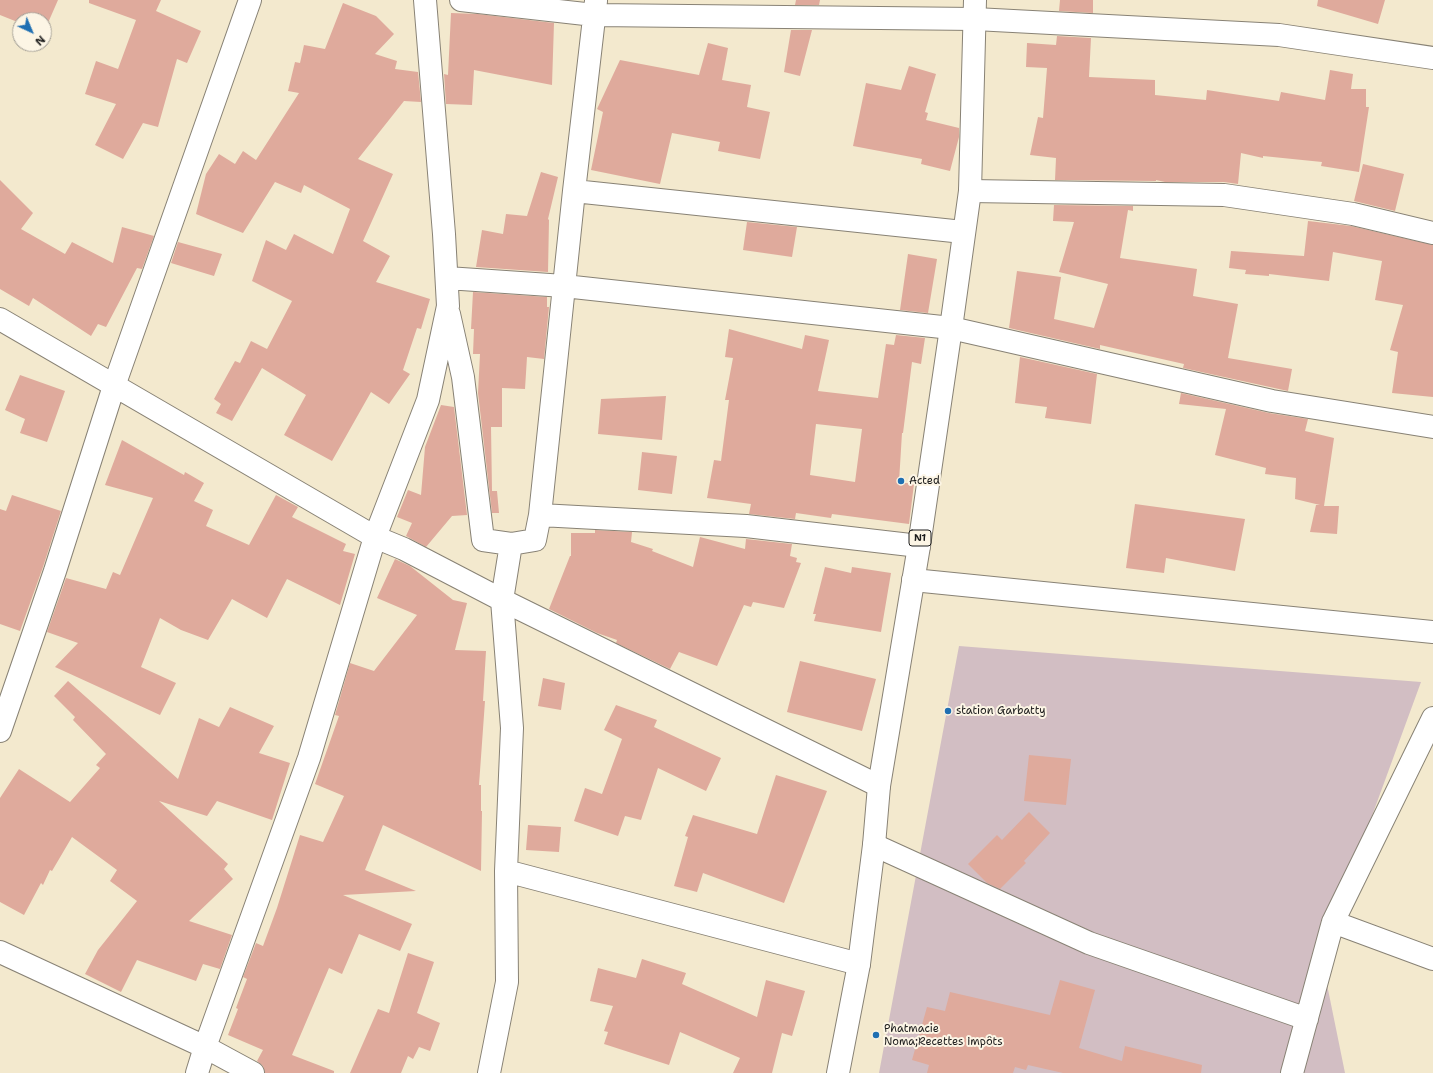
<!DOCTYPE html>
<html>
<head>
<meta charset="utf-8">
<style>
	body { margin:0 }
	#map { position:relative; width:1433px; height:1073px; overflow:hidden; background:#f3e9ce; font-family:"Shantell Sans",sans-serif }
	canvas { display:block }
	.north { position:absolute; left:12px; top:12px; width:40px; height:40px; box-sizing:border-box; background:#fcf5e5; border:1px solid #a29e95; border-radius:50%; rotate:136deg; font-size:11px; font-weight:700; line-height:16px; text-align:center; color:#1c1c1c }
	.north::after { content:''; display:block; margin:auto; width:14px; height:18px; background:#1f6fb2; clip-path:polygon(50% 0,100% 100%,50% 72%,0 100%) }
</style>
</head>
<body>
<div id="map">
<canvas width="1433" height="1073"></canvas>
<div class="north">N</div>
</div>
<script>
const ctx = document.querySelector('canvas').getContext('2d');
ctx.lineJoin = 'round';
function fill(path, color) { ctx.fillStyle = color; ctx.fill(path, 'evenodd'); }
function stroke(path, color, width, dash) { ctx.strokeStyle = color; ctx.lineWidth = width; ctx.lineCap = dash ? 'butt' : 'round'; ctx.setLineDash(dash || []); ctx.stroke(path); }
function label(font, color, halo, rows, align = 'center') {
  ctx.font = font + ' "Shantell Sans",sans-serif'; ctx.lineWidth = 4; ctx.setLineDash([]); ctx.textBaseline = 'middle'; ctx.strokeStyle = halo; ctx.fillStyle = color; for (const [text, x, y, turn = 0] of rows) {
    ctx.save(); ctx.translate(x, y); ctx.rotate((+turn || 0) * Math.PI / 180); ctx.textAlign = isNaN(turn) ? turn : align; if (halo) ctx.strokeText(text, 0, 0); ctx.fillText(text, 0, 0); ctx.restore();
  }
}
const industrial = new Path2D(`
	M 959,646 L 1421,682 L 1321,955 L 1345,1073 L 879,1073 Z`);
const building = new Path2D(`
	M 0,0 L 58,0 L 44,32 L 44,20 L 20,20 L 20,23 L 0,15 Z
	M 89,0 L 161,0 L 156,11 L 201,31 L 187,63 L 177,59 L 158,127 L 143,123 L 123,159 L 95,145 L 116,104 L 85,94 L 96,61 L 118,69 L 136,20 L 89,3 Z
	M 796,0 L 820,0 L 819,5 L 795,5 Z
	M 1060,0 L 1093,0 L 1093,13 L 1059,11 Z
	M 1318,0 L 1385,0 L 1378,24 L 1317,6 Z
	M 343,3 L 376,16 L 394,34 L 375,54 L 397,61 L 395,69 L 418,72 L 421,102 L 404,101 L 358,159 L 393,174 L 363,241 L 390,256 L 376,282 L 430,299 L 421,329 L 417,328 L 403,370 L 410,374 L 389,404 L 371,392 L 332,461 L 284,435 L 306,395 L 262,368 L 232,421 L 216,413 L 221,404 L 214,399 L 235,361 L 240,363 L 251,341 L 267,349 L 292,301 L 252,281 L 266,240 L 286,250 L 294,234 L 333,254 L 350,209 L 304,185 L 301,193 L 275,182 L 243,233 L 196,214 L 206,174 L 219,154 L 235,164 L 243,151 L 256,160 L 299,93 L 288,91 L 295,62 L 300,63 L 304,45 L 325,49 Z
	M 451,13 L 478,14 L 554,23 L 552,85 L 474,70 L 472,105 L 446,104 L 444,74 L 448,75 Z
	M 791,30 L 812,30 L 800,76 L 784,72 Z
	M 1057,36 L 1091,38 L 1089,77 L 1155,80 L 1155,95 L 1206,100 L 1207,90 L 1279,101 L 1281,92 L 1325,100 L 1330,70 L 1353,74 L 1351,89 L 1366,89 L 1366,107 L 1369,107 L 1359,172 L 1321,166 L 1322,162 L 1263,156 L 1263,158 L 1241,153 L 1238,184 L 1224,182 L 1165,182 L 1156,180 L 1156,181 L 1055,180 L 1056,158 L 1030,155 L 1038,117 L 1043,118 L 1047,68 L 1026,67 L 1027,43 L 1056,45 Z
	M 708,43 L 728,48 L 722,80 L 751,85 L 747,107 L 770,112 L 760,159 L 718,151 L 720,142 L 672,133 L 660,184 L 591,170 L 603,112 L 597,109 L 620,60 L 699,75 Z
	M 909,66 L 936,74 L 925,112 L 928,113 L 926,120 L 959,128 L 959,137 L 950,171 L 921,164 L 922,159 L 853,146 L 866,83 L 901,90 Z
	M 1363,164 L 1404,174 L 1395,211 L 1354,201 Z
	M 541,172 L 558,177 L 548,219 L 549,220 L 548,272 L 476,267 L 482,230 L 503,234 L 506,214 L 527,216 Z
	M 0,180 L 33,213 L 21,229 L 65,254 L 72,242 L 113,263 L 122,227 L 154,236 L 142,269 L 137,268 L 106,327 L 98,324 L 91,336 L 33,298 L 29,306 L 0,289 Z
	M 1054,205 L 1133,206 L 1133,211 L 1128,210 L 1120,258 L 1197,269 L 1193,296 L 1238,304 L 1228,358 L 1292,369 L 1288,391 L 1183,368 L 1184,364 L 1100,345 L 1100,349 L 1009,328 L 1017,271 L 1061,277 L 1054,319 L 1094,328 L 1108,284 L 1059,272 L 1074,222 L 1053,221 Z
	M 1308,221 L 1351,226 L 1433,245 L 1433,397 L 1392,393 L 1398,352 L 1390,350 L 1403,305 L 1375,300 L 1382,261 L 1333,252 L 1329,281 L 1269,274 L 1269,276 L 1245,274 L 1246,270 L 1229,268 L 1231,251 L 1304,256 Z
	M 747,222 L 797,227 L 792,257 L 743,250 Z
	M 178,242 L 222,254 L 214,276 L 171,263 Z
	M 908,254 L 937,259 L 928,313 L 900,310 Z
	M 473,292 L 547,297 L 547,307 L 549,307 L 544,359 L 527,357 L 525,389 L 502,388 L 502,427 L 491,427 L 492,491 L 497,491 L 499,513 L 492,513 L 478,393 L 480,354 L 473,354 L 474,329 L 471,329 Z
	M 729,329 L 802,349 L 805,335 L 829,340 L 818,391 L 878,398 L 886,344 L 894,345 L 896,335 L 925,338 L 921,364 L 912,362 L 903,433 L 902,433 L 899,482 L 914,484 L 909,524 L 832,514 L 831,518 L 796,513 L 795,519 L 749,514 L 751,504 L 707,498 L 714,460 L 721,461 L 729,400 L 725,400 L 733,358 L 725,357 ZM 816,424 L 862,429 L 855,482 L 810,475 Z
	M 1020,357 L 1097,374 L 1091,424 L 1045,418 L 1047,407 L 1015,403 Z
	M 20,375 L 65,391 L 47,442 L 20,433 L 25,419 L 5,410 Z
	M 1181,393 L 1269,413 L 1308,419 L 1305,431 L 1334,438 L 1324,506 L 1339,506 L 1337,534 L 1310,532 L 1316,505 L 1320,505 L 1295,499 L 1296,478 L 1265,474 L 1266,468 L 1215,455 L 1226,409 L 1179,404 Z
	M 666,396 L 662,440 L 598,434 L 601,399 Z
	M 441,405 L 454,407 L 467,515 L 452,516 L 426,547 L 406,536 L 412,523 L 397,517 L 408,490 L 421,495 L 425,447 Z
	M 122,440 L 184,475 L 185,472 L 204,483 L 194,501 L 213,510 L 206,526 L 249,545 L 276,495 L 298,507 L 292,517 L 346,544 L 343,551 L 355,554 L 340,605 L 287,579 L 267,618 L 232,599 L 208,640 L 181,630 L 160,618 L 141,667 L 176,683 L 160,715 L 55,667 L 78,643 L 47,632 L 66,578 L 106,589 L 113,572 L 120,575 L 153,498 L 105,485 Z
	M 642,452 L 677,456 L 672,494 L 638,490 Z
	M 12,495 L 61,511 L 43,567 L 20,631 L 0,624 L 0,509 L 6,511 Z
	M 1135,504 L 1245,519 L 1235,571 L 1166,558 L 1164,573 L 1126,568 Z
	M 595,530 L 632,532 L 631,542 L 653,549 L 652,551 L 693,567 L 700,537 L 745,549 L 746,539 L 792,544 L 790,556 L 797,558 L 796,562 L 801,563 L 784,608 L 753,602 L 751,607 L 744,605 L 717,666 L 679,652 L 670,669 L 616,643 L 617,640 L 597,633 L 549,609 L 570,556 L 571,556 L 571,533 L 595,533 Z
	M 395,559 L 410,566 L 453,600 L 467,603 L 455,650 L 486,651 L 483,701 L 485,701 L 479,785 L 481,785 L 481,811 L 482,811 L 481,871 L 383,825 L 365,870 L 416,891 L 343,895 L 412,924 L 400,951 L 359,934 L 342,974 L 329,968 L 292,1055 L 334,1071 L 334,1073 L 265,1073 L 263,1066 L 257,1061 L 263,1050 L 228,1035 L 238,1009 L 236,1008 L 247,979 L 243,977 L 256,943 L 263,946 L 277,908 L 300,835 L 323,842 L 344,796 L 315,784 L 339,716 L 335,715 L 350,663 L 374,671 L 417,615 L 377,598 Z
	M 825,567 L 851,573 L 852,567 L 891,573 L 881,632 L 814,621 L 816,614 L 813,614 Z
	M 800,661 L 876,679 L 862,731 L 787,712 Z
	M 543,678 L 565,683 L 561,710 L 538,706 Z
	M 68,681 L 178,779 L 199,718 L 219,727 L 230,707 L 274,726 L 259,753 L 290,763 L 272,820 L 217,801 L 207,816 L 159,801 L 228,864 L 224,869 L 233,879 L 189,921 L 232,935 L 220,969 L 203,964 L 196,981 L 137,960 L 121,992 L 85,974 L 98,950 L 137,901 L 110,881 L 117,870 L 72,837 L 52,871 L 50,870 L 43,885 L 41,883 L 24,915 L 0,902 L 0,798 L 19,769 L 70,802 L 100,768 L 96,765 L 106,754 L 73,720 L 75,717 L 54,696 Z
	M 616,705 L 657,720 L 654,727 L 721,758 L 706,791 L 658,768 L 641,820 L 625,816 L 618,836 L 574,821 L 585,788 L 602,794 L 622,739 L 604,730 Z
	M 1029,755 L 1071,759 L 1066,805 L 1024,801 Z
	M 776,775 L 827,791 L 784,903 L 703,873 L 697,892 L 674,886 L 688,837 L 685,836 L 693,815 L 757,834 Z
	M 1029,812 L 1050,833 L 1024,861 L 1026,863 L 1000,889 L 987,883 L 968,864 L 997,835 L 1002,840 Z
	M 528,825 L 561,827 L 559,852 L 526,850 Z
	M 408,953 L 434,962 L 417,1013 L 440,1023 L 430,1051 L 419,1047 L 413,1059 L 408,1056 L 401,1073 L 350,1073 L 378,1009 L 389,1013 Z
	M 642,959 L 686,973 L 682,984 L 757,1017 L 766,980 L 805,991 L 792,1036 L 782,1033 L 772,1073 L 733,1073 L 740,1058 L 680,1032 L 669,1065 L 604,1044 L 608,1032 L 604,1031 L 613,1006 L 590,1001 L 598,968 L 636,978 Z
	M 1060,980 L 1095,990 L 1079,1048 L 1122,1061 L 1125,1046 L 1202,1065 L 1201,1073 L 1063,1073 L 1028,1065 L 1026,1070 L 1015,1067 L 1013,1073 L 927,1073 L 929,1065 L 912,1060 L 927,1007 L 945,1011 L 950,992 L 1050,1015 Z`);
const minor = new Path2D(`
	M 461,0 L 594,15 L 975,19 L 1279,35 L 1433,58
	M 574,191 L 963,232
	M 970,191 L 1224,195 L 1353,214 L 1433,233
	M 447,278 L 564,286 L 951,328 L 1272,401 L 1433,427
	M 449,314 L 463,377 L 483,540 L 511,544 L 535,540 L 540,515 L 574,191 L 596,1
	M 0,319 L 375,537 L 404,549 L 502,600 L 879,786
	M 540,515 L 746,526 L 919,546
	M 913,580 L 1433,632
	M 1433,718 L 1333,922 L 1433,959
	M 0,731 L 55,571 L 114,386 L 250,0
	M 874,845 L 1089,943 L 1307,1019
	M 506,871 L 859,964
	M 0,952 L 205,1047 L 253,1073
	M 197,1073 L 205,1047 L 309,758 L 375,537 L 428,400 L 448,306 L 444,234 L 425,0
	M 489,1073 L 507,982 L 506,871 L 512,728 L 502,600 L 511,544
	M 1292,1073 L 1333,922`);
const highway = new Path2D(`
	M 838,1073 L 859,964 L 874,845 L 879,786 L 919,546 L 951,328 L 970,191 L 975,0`);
const markers = [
	[901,481,4,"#1f6fb2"],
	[948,711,4,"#1f6fb2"],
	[876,1035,4,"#1f6fb2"]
];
const shields = [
	[920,538,22]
];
const shieldNames = [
	["N1",920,538]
];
const poiNames = [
	["Acted",909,481],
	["station Garbatty",956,711],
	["Phatmacie",884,1029],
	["Noma;Recettes impôts",884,1042]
];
fill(industrial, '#d2bec3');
fill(building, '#dfaa9c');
stroke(minor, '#888275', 24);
stroke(highway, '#888275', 24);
stroke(minor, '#fff', 22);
stroke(highway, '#fff', 22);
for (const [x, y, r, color] of markers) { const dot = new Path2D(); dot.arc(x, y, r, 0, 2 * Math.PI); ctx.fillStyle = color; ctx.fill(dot); stroke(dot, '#fcf5e5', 1.5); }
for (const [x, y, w] of shields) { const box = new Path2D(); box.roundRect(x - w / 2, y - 8, w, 16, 3); ctx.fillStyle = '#fcf5e5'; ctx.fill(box); stroke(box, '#1c1c1c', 1); }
label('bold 10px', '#1c1c1c', null, shieldNames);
label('11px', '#1c1c1c', '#fcf5e5', poiNames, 'left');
</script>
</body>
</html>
